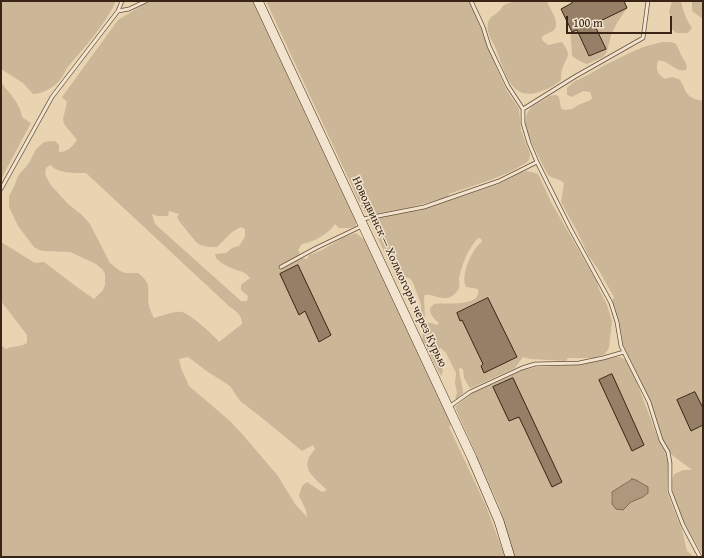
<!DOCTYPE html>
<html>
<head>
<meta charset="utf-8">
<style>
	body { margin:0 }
	#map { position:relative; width:704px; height:558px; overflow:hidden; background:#e9d4b2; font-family:"Gentium Book Plus",serif }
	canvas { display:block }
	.frame { position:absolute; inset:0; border:2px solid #392415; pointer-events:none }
	.scale { position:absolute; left:566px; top:16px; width:106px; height:18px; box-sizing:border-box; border:2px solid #392415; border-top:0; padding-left:5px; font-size:12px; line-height:14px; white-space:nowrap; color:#392415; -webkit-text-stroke:3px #f1e3cd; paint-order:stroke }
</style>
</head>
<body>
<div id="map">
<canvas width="704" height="558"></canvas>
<div class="frame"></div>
<div class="scale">100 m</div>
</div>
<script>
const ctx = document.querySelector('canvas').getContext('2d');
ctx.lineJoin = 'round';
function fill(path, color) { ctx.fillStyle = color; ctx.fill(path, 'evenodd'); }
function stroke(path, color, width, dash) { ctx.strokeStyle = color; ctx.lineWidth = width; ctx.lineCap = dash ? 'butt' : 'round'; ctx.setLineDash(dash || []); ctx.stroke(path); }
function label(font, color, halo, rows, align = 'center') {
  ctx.font = font + ' "Gentium Book Plus",serif'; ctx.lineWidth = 3; ctx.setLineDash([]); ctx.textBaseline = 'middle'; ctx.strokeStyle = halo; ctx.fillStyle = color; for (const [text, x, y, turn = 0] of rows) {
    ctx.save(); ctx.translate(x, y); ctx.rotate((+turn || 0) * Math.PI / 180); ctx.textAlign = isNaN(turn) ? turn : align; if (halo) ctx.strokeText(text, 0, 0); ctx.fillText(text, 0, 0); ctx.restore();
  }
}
const green = new Path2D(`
	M 1,1 L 116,1 C 104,27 85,46 67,68 C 64,73 62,79 57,83 C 51,89 41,94 33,94 L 23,83 L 1,69 Z
	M 149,1 L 254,1 L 357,222 L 355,227 L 349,228 L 339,228 L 335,224 C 329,234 313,242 302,244 L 298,250 L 302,258 L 307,259 L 309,255 L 322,250 L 344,237 L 356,233 L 365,240 L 441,401 L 450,422 L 451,425 L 449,427 L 486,506 L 505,557 L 1,557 L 1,345 L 6,349 C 14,345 18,348 27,343 L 27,335 L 1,301 L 1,242 L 35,263 L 44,262 L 77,287 L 94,299 L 103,290 L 105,285 L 105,274 L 103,270 L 96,264 L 70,252 L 44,251 L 39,250 L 34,247 L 18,226 L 9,207 L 9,196 L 14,187 L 18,176 L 29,163 L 36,149 L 44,142 L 55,141 L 59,145 L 59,152 C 68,152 72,147 77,140 L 64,124 L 63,119 L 67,102 L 62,97 L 118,20 ZM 50,165 C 59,174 74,173 86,173 L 230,307 C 237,312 242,315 242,324 L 219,342 C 214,335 190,314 182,312 C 173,311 162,316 154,318 C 152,314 150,310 149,306 C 146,290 154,285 138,273 L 126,273 L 120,271 L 110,263 L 90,224 L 82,215 L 68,204 L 50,184 L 45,174 L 46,168 ZM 169,211 L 179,214 L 177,217 L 179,221 L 196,242 C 202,247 210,247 217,247 C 227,238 228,233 241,227 L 245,229 L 245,237 L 239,246 L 232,248 L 226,253 L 215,254 L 216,258 C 219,261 223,264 227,266 C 235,271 245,270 250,278 L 241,285 L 241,290 L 248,296 L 247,301 L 241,301 L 155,224 L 152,214 L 157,216 L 168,216 ZM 188,357 L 208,372 L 230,386 L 240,401 L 262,418 L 302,451 L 313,445 L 315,449 C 313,452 309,456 308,460 C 304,472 319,482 327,490 L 322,492 L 307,482 L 302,486 L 299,496 L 306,510 L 307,517 L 295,504 L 278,476 L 243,435 L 230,421 L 189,386 L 181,368 L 179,359 Z
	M 266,1 L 470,1 L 497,69 L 507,91 L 519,109 L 521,130 L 530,154 L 529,160 L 526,163 L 510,172 L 493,179 L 449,194 L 448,197 L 408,208 L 377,214 L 367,213 L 363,210 Z
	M 516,1 L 547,1 C 549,8 562,24 553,31 C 550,33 545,34 542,37 L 542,40 L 548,45 L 562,42 C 573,57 566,56 562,70 C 561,73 561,77 561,80 C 555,86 547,89 539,92 C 510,102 504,69 496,49 C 492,40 484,30 489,20 C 491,16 495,15 498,12 C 501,10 501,7 504,5 C 507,3 512,2 516,1 Z
	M 672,1 L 681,1 C 683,11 686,19 692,28 L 688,33 L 676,33 L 672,29 L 671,20 L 669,11 Z
	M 692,1 L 703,1 L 703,19 L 692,11 Z
	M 627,8 L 617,23 L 611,35 L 607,52 L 603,57 L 587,64 C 585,64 574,58 572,56 L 571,39 L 570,37 L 572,32 L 577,30 L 589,56 L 605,49 L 592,20 L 599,21 Z
	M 662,42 C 677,42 676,42 681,55 C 683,59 686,62 687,67 L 686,70 C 674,73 669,59 658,61 C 655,70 658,74 665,79 L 672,77 L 679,79 C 685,85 684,95 693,98 C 696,100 700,100 703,101 L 703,555 C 692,536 665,496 674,474 L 683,470 L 692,470 L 672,455 L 663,441 L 640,379 L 623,345 L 619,320 L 612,302 L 614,297 L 598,269 L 588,255 L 578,233 L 561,202 L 564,183 C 559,178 552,179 548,175 C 541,161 529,140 526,126 C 525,121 526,114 529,110 C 534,103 543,102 549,96 L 556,95 L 559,97 L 561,108 L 564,110 L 572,109 L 578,105 L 591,100 L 592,97 L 590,92 L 583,91 L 572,97 L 567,95 L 567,88 C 575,79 584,78 593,72 C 609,62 625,55 641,48 C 648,45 656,44 662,42 Z
	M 1,83 C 9,92 21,105 22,117 L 31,123 L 1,179 Z
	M 526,171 L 532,172 L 538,174 L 541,180 L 551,202 L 597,282 L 599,289 L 607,305 L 612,321 L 609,348 L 605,354 L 594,358 L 568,358 L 566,361 L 530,359 L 523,357 L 515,368 L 471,388 L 469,387 L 464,378 L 463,369 L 459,368 C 459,377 463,384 463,393 L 457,399 L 455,398 L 457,393 L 455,383 L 456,373 L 446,353 L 441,348 L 437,352 L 443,371 L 441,376 L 422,339 L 424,325 L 426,323 L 431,323 L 437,325 L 439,323 C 434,318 430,316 430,308 L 434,304 C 445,302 482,308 478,289 L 466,287 C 460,276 472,248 482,242 L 481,239 L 478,238 C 469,247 461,266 459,279 C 459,282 460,285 459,288 C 457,293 452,297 447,298 C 439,299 432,294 425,295 L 424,298 L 425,318 L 415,318 L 413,313 L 418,314 L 420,312 C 423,305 419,300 417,293 C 413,285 413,273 400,279 L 399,284 L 370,221 L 372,219 L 424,209 L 499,184 L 520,173 Z
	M 616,357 L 620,357 L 626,360 L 637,383 L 659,441 L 665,452 L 668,463 L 667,492 L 682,530 L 687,551 L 694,557 L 515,557 L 500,508 L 455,407 L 471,394 L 523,370 L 536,367 L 578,365 ZM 632,479 L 636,480 L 648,487 L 646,495 L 631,502 L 628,506 L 611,502 L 611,494 L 629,480 Z`);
const water = new Path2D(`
	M 632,479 L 636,480 L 648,487 L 648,493 L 643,497 L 631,502 L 623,510 L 616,509 L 612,504 L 612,492 C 613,491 631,480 632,479 Z`);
const building = new Path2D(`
	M 571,1 L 624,1 L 627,8 L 594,24 L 606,49 L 589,56 L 577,30 L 572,32 L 561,9 L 572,3 Z
	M 298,265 L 331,335 L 319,342 L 305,311 L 299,315 L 280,274 Z
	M 488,298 L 517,357 L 484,373 L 481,366 L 483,364 L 462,320 L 460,321 L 457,313 Z
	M 612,374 L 644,445 L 632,451 L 599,380 Z
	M 513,378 L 562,482 L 552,487 L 519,417 L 509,421 L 493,387 Z
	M 695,392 L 703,408 L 703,425 L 691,431 L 677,400 Z`);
const service = new Path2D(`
	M 471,1 L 483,27 L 489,46 L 508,86 L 523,109 L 523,123 L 529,143 L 537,162 L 570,228 L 611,303 L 617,322 L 621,346 L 649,402 L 661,440 L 668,452 L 670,463 L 670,491 L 683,525 L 700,557
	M 118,11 L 129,9 L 146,1
	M 523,109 L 576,76 L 643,38 L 648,1
	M 1,189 L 52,97 L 118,11 L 122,1
	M 363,219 L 424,207 L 499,181 L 537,162
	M 281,267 L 316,248 L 362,226
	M 449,407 L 470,392 L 522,368 L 535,364 L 579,363 L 603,358 L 624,352`);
const secondary = new Path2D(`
	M 258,1 L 472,458 L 499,521 L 510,557`);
const streetNames = [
	["Новодвинск — Холмогоры через Курью",399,272,65]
];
fill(green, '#cbb697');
fill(water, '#ad987d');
stroke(water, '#7f6a53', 1);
fill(building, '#958067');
stroke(building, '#392415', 1);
stroke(service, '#65503c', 4.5);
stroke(secondary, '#392415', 10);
stroke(service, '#f1e3cd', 3);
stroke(secondary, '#f1e3cd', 9);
label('12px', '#392415', '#f1e3cd', streetNames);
</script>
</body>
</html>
